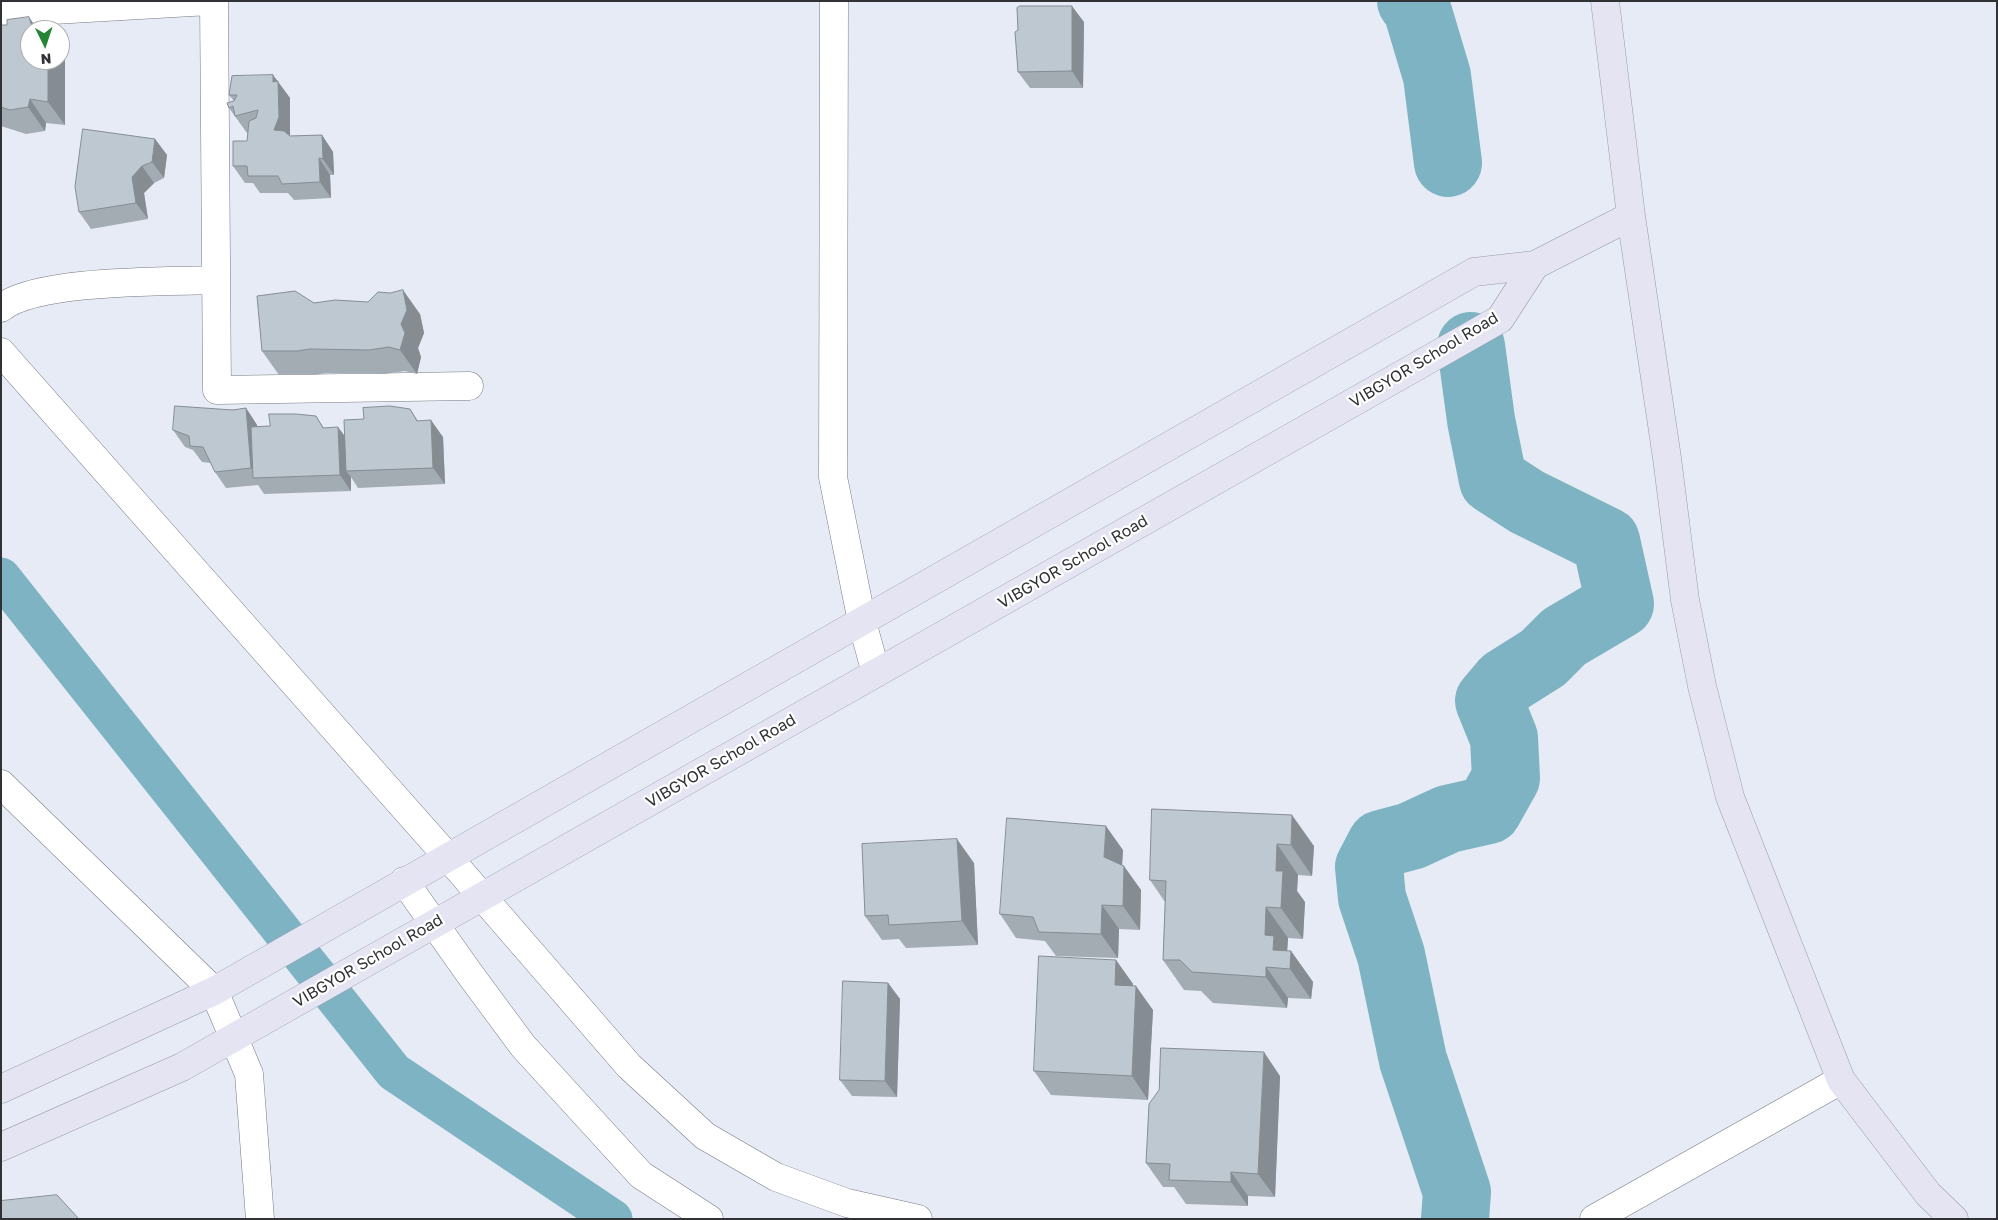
<!DOCTYPE html>
<html>
<head>
<meta charset="utf-8">
<style>
	body { margin:0 }
	#map { position:relative; width:1998px; height:1220px; overflow:hidden; background:#e6ebf5; font-family:"Golos Text",sans-serif }
	canvas { display:block }
	.frame { position:absolute; inset:0; border:2px solid #303236; pointer-events:none }
	.north { position:absolute; left:20px; top:20px; width:50px; height:50px; box-sizing:border-box; background:#fff; border:1px solid #acadaf; border-radius:50%; rotate:176deg; font-size:14px; font-weight:700; line-height:20px; text-align:center; color:#303236 }
	.north::after { content:''; display:block; margin:auto; width:18px; height:22px; background:#268435; clip-path:polygon(50% 0,100% 100%,50% 72%,0 100%) }
</style>
</head>
<body>
<div id="map">
<canvas width="1998" height="1220"></canvas>
<div class="frame"></div>
<div class="north">N</div>
</div>
<script>
const ctx = document.querySelector('canvas').getContext('2d');
ctx.lineJoin = 'round';
function stroke(path, color, width, dash) { ctx.strokeStyle = color; ctx.lineWidth = width; ctx.lineCap = dash ? 'butt' : 'round'; ctx.setLineDash(dash || []); ctx.stroke(path); }
function fill(path, color) { ctx.fillStyle = color; ctx.fill(path, 'evenodd'); }
function label(font, color, halo, rows, align = 'center') {
  ctx.font = font + ' "Golos Text",sans-serif'; ctx.lineWidth = 4.5; ctx.setLineDash([]); ctx.textBaseline = 'middle'; ctx.strokeStyle = halo; ctx.fillStyle = color; for (const [text, x, y, turn = 0] of rows) {
    ctx.save(); ctx.translate(x, y); ctx.rotate((+turn || 0) * Math.PI / 180); ctx.textAlign = isNaN(turn) ? turn : align; if (halo) ctx.strokeText(text, 0, 0); ctx.fillText(text, 0, 0); ctx.restore();
  }
}
const canal = new Path2D(`
	M 1,577 L 394,1072 L 613,1219`);
const river = new Path2D(`
	M 1411,1 L 1417,9 L 1437,76 L 1448,163
	M 1455,1219 L 1457,1192 L 1413,1060 L 1391,955 L 1372,898 L 1369,867 L 1381,844 L 1411,836 L 1448,819 L 1488,810 L 1506,778 L 1504,738 L 1489,701 L 1505,682 L 1543,658 L 1564,637 L 1620,604 L 1606,541 L 1527,502 L 1493,480 L 1481,420 L 1471,346`);
const minor = new Path2D(`
	M 214,1 L 217,390 L 469,386
	M 834,1 L 833,477 L 862,622 L 876,673
	M 1,13 L 209,1
	M 1,308 C 37,279 166,282 216,280
	M 1,352 L 447,856 L 629,1066 L 705,1136 L 776,1177 L 847,1203 L 918,1219
	M 1,784 L 214,991 L 249,1074 L 260,1219
	M 404,881 L 469,973 L 523,1046 L 641,1175 L 709,1219
	M 1594,1219 L 1841,1080`);
const major = new Path2D(`
	M 1605,1 L 1631,216 L 1667,458 L 1685,600 L 1702,686 L 1730,797 L 1841,1080 L 1928,1194 L 1954,1219
	M 1,1089 L 214,991 L 1474,272 L 1535,265 L 1631,216
	M 1,1147 L 182,1067 L 1500,319 L 1535,265`);
const wall = new Path2D(`
	M 1084,22 L 1083,88 L 1030,88 L 1018,72 Z
	M 1,25 L 30,30 L 60,60 L 60,51 L 65,59 L 65,125 L 46,123 L 45,131 L 26,134 L 1,126 Z
	M 273,75 L 290,98 L 290,136 L 322,135 L 333,152 L 334,175 L 330,175 L 331,198 L 294,200 L 288,193 L 260,193 L 253,183 L 245,183 L 233,166 L 247,141 L 248,132 L 247,133 L 229,108 L 234,101 L 229,95 Z
	M 155,139 L 167,155 L 164,178 L 154,183 L 144,193 L 148,219 L 91,229 L 79,212 Z
	M 314,303 L 420,314 L 424,333 L 418,348 L 421,357 L 417,374 L 405,371 L 385,374 L 326,373 L 314,375 L 279,375 L 262,351 Z
	M 246,408 L 257,425 L 257,426 L 270,426 L 316,416 L 324,428 L 345,437 L 364,419 L 410,409 L 418,421 L 443,437 L 445,484 L 358,488 L 351,477 L 351,491 L 264,494 L 258,485 L 226,488 L 215,472 L 211,463 L 202,462 L 193,450 L 185,447 L 173,430 L 233,410 Z
	M 1152,809 L 1314,846 L 1312,876 L 1298,875 L 1297,891 L 1305,902 L 1303,939 L 1288,938 L 1287,951 L 1291,951 L 1313,982 L 1311,999 L 1288,998 L 1287,1008 L 1213,1003 L 1201,991 L 1184,990 L 1163,960 L 1165,902 L 1150,880 Z
	M 1123,850 L 1122,865 L 1141,890 L 1140,930 L 1119,929 L 1118,958 L 1056,956 L 1045,941 L 1016,938 L 1000,914 Z
	M 974,863 L 978,945 L 906,948 L 899,939 L 882,940 L 865,916 Z
	M 1116,960 L 1133,984 L 1132,986 L 1153,1010 L 1148,1100 L 1051,1095 L 1034,1071 Z
	M 888,983 L 900,999 L 897,1097 L 852,1096 L 840,1080 Z
	M 1280,1076 L 1275,1197 L 1248,1196 L 1248,1206 L 1186,1204 L 1174,1187 L 1163,1187 L 1146,1163 Z`);
const shadedWall = new Path2D(`
	M 1072,6 L 1084,22 L 1083,88 L 1072,71 Z
	M 29,17 L 38,30 L 33,30 Z
	M 60,51 L 65,59 L 65,125 L 48,102 L 48,60 L 60,60 Z
	M 273,75 L 290,98 L 290,134 L 285,146 L 274,130 Z
	M 30,99 L 46,123 L 45,131 L 28,107 Z
	M 322,135 L 333,152 L 334,175 L 323,159 Z
	M 155,139 L 167,155 L 164,178 L 152,162 Z
	M 319,158 L 330,175 L 331,198 L 320,182 Z
	M 142,166 L 154,183 L 144,193 L 148,219 L 136,203 L 132,177 Z
	M 403,290 L 420,314 L 424,333 L 418,348 L 421,357 L 417,374 L 400,350 L 401,324 Z
	M 246,408 L 257,425 L 262,477 L 258,477 L 251,468 Z
	M 431,420 L 443,437 L 445,484 L 433,468 Z
	M 338,427 L 350,443 L 346,471 L 351,477 L 351,491 L 340,475 Z
	M 1292,815 L 1314,846 L 1312,876 L 1291,845 Z
	M 1106,826 L 1123,850 L 1121,881 L 1104,857 Z
	M 957,839 L 974,863 L 978,945 L 962,921 Z
	M 1277,844 L 1298,875 L 1297,891 L 1305,902 L 1303,939 L 1281,908 L 1276,871 Z
	M 1124,866 L 1141,890 L 1140,930 L 1123,906 Z
	M 1102,905 L 1119,929 L 1118,958 L 1101,934 Z
	M 1266,907 L 1288,938 L 1287,954 L 1291,951 L 1313,982 L 1311,999 L 1290,969 L 1273,950 L 1265,935 Z
	M 1116,960 L 1133,984 L 1131,1009 L 1115,985 Z
	M 1266,967 L 1288,998 L 1287,1008 L 1266,977 Z
	M 888,983 L 900,999 L 897,1097 L 885,1081 Z
	M 1136,986 L 1153,1010 L 1148,1100 L 1132,1076 Z
	M 1264,1052 L 1280,1076 L 1275,1197 L 1258,1174 Z
	M 1231,1172 L 1248,1196 L 1248,1206 L 1231,1182 Z`);
const building = new Path2D(`
	M 1020,6 L 1072,6 L 1072,71 L 1018,72 L 1015,32 L 1018,30 L 1017,8 Z
	M 29,17 L 33,30 L 30,30 L 30,60 L 48,60 L 48,102 L 30,99 L 28,107 L 10,110 L 1,107 L 1,25 L 7,25 L 7,20 Z
	M 273,75 L 273,82 L 278,81 L 279,117 L 274,130 L 284,131 L 290,136 L 322,135 L 323,159 L 319,158 L 320,182 L 282,184 L 278,176 L 248,176 L 247,166 L 233,166 L 233,141 L 247,141 L 249,121 L 256,118 L 258,110 L 235,116 L 233,106 L 229,108 L 227,103 L 234,101 L 237,95 L 229,95 L 232,76 Z
	M 83,129 L 155,139 L 152,162 L 142,166 L 132,177 L 136,203 L 79,212 L 75,187 Z
	M 403,290 L 407,310 L 401,324 L 405,333 L 400,350 L 389,347 L 369,350 L 310,349 L 297,351 L 262,351 L 257,296 L 295,291 L 314,303 L 335,300 L 368,302 L 378,292 L 390,293 Z
	M 175,406 L 233,410 L 246,408 L 251,468 L 215,472 L 203,447 L 190,446 L 189,436 L 173,430 Z
	M 390,406 L 410,409 L 417,421 L 431,420 L 433,468 L 346,471 L 344,420 L 364,419 L 363,408 Z
	M 269,414 L 296,414 L 316,416 L 323,428 L 338,427 L 340,475 L 253,478 L 251,427 L 270,426 Z
	M 1152,809 L 1292,815 L 1291,845 L 1277,844 L 1276,871 L 1283,871 L 1281,908 L 1266,907 L 1265,935 L 1274,936 L 1273,950 L 1291,951 L 1290,969 L 1266,967 L 1266,977 L 1192,972 L 1180,960 L 1163,960 L 1166,881 L 1150,880 Z
	M 1007,818 L 1106,826 L 1104,857 L 1124,866 L 1123,906 L 1102,905 L 1101,934 L 1039,932 L 1033,917 L 1000,914 Z
	M 957,839 L 962,921 L 889,925 L 888,915 L 865,916 L 862,844 Z
	M 1039,956 L 1116,960 L 1115,985 L 1136,986 L 1132,1076 L 1034,1071 Z
	M 843,981 L 888,983 L 885,1081 L 840,1080 Z
	M 1161,1048 L 1264,1052 L 1258,1174 L 1231,1172 L 1231,1182 L 1169,1180 L 1170,1164 L 1146,1163 L 1149,1104 L 1159,1090 Z
	M 57,1195 L 79,1219 L 1,1219 L 1,1201 Z`);
const streetNames = [
	["VIBGYOR School Road",1424,360,-31],
	["VIBGYOR School Road",1073,562,-30],
	["VIBGYOR School Road",721,761,-30],
	["VIBGYOR School Road",368,961,-30]
];
stroke(canal, '#7db3c2', 39);
stroke(river, '#7db3c2', 68);
stroke(minor, '#757a83', 29);
stroke(major, '#9a9aac', 29);
stroke(minor, '#fff', 28);
stroke(major, '#e5e4f3', 28);
fill(wall, '#a3acb3');
fill(shadedWall, '#858c92');
fill(building, '#bec8d0');
stroke(building, '#858c92', 1);
label('16px', '#303236', '#fff', streetNames);
</script>
</body>
</html>
